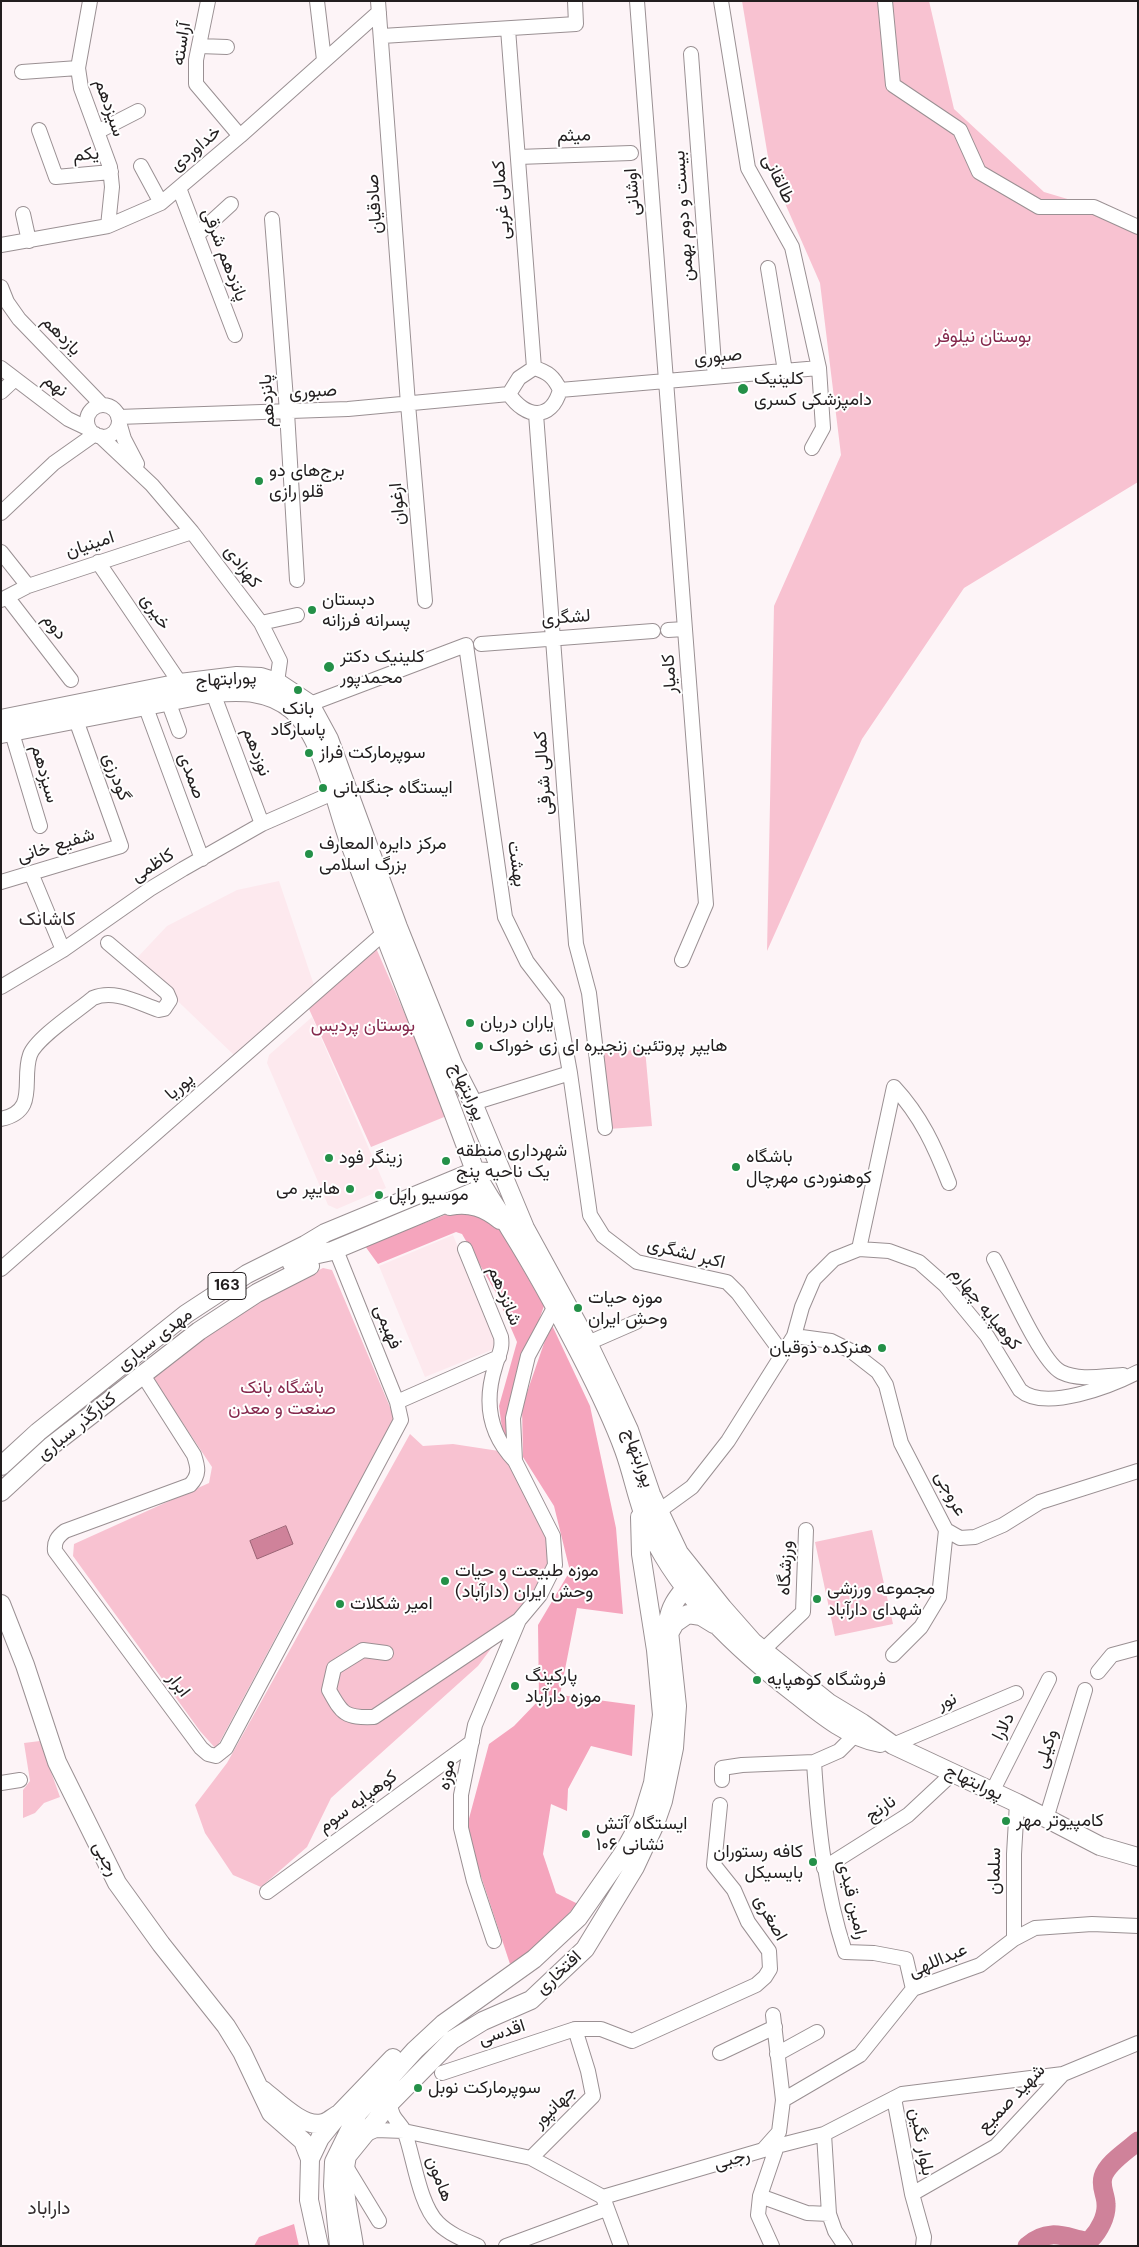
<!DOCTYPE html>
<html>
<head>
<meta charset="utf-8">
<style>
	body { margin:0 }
	#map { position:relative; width:1139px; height:2247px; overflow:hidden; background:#fdf4f7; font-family:"DM Sans",sans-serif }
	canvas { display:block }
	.frame { position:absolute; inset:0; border:2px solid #221e1f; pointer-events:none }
</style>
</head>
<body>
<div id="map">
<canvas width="1139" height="2247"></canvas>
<div class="frame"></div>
</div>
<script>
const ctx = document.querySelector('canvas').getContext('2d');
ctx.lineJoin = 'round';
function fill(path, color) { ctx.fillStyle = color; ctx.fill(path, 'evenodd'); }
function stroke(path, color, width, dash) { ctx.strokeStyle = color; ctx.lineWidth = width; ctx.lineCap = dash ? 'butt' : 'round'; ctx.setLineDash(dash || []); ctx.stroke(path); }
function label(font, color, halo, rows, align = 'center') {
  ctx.font = font + ' "DM Sans",Vazirmatn,sans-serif'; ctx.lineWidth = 4; ctx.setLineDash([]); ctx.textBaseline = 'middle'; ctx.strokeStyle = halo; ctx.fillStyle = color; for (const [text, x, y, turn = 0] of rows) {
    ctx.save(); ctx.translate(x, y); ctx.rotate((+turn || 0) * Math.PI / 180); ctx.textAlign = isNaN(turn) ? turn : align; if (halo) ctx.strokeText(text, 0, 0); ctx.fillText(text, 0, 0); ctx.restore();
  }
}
const built = new Path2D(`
	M 279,881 L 315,988 L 236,1057 L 135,960 L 167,926 L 237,890 Z
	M 312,1017 L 386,1188 L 337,1209 L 328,1205 L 267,1063 L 269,1055 Z
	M 453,1235 L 499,1347 L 425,1377 L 379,1266 Z`);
const green = new Path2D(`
	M 742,1 L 929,1 L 954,109 L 1044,192 L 1138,220 L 1138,482 L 964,588 L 862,739 L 767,951 L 774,606 L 841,455 L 820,283 L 770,169 Z
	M 376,948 L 449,1115 L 371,1147 L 309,1009 Z
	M 645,1049 L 652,1126 L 608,1129 L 602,1053 Z
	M 323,1268 L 332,1270 L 395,1419 L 332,1532 L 216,1749 L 200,1731 L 73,1556 L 74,1544 L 209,1483 L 212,1467 L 150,1374 L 224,1319 Z
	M 410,1434 L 423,1446 L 453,1444 L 499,1451 L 512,1466 L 547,1539 L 547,1565 L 534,1591 L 478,1666 L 331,1798 L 307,1847 L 261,1887 L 233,1875 L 205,1833 L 195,1805 L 227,1763 Z
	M 872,1530 L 893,1624 L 835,1636 L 815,1542 Z
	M 40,1741 L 60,1797 L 44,1803 L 35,1813 L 23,1818 L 23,1790 L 30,1781 L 24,1743 Z`);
const forest = new Path2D(`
	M 474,1209 L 500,1229 L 544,1306 L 509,1406 L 508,1435 L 503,1436 L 499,1406 L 517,1342 L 495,1291 L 462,1234 L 456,1232 L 378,1264 L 365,1246 L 450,1213 Z
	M 551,1323 L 590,1406 L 616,1528 L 623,1614 L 577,1608 L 560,1695 L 635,1705 L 632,1756 L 591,1746 L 568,1789 L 567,1811 L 551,1804 L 543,1854 L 556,1893 L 578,1904 L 531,1951 L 510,1964 L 474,1855 L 467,1826 L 489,1744 L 514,1726 L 539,1700 L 538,1625 L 570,1571 L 554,1506 L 523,1457 L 522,1407 Z
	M 294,2224 L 299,2246 L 254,2246 L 259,2237 Z`);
const water = new Path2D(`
	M 286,1526 L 293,1544 L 257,1559 L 250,1541 Z`);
const river = new Path2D(`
	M 1027,2246 C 1055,2221 1079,2247 1091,2239 C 1099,2231 1107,2216 1106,2204 C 1106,2195 1100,2187 1103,2177 C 1107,2163 1127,2151 1138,2141`);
const minor = new Path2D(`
	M 90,1 L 78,68 L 81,88 L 110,167 L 112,187 L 108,226
	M 208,1 L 196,60 L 196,84 L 240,136
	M 317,1 L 324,60
	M 378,1 L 408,404 L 425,601
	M 637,1 L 706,904 L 682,960
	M 721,1 L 748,168 L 792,247 L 819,368 L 823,428 L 812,448
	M 885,1 L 893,85 L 960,130 L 979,172 L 1039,207 L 1094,207 L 1138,227
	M 508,29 L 534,368
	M 382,36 L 576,24 L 575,1
	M 199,46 L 227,47
	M 691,54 L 715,377
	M 22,72 L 78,68
	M 39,130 L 56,177 L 111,172
	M 97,132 L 138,111
	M 518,157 L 631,153
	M 141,166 L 161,203
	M 179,188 L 235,335
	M 23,214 L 29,241
	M 272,219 L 287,412 L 297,580
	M 197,235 L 231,204
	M 1,245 L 108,226 L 161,203 L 240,136 L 379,12
	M 768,268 L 785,371
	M 1,287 L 7,302 L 19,319 L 102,405
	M 1,368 L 68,419 L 89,429
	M 534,368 C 548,372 554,377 560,390 C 551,422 525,418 509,394 L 519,378 Z
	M 560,390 L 819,368
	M 1,392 L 15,379
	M87 421a16 16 0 1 1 32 0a16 16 0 1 1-32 0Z
	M 536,414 L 576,944 L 589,993 L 605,1128
	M 118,417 L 348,409 L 509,394
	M 119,422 L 124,439 L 137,464
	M 100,436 L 152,485 L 192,532 L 261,623 L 280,661 L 277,682
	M 1,513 L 54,463 L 95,434
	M 1,552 L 28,586
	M 98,562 L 180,683
	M 7,597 L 71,680
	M 1,600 L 28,586 L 192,532
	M 261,623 L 297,615
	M 668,630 L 685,629
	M 481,644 L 653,631
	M 213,693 L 262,824
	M 168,701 L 179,731
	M 310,704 L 466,645 L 505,917 L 527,962 L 557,1001 L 570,1073 L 590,1215 L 603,1236 L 637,1262 L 727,1282 L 738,1293 L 782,1353
	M 145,705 L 202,859
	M 12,733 L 40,826
	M 31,873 L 63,950
	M 1,882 L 121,846 L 76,720
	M 1,987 L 63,950 L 150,889 L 183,869 L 262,824 L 333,793
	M 473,1103 L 570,1073
	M 1,1119 C 39,1111 21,1080 30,1055 C 36,1038 79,1010 93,998 C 115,989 138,1003 159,1010 L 164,1009 L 170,1000 L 167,993 L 108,943
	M 465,1249 L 501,1337 C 503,1350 498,1355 495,1367 C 484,1402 489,1434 515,1461
	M 859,1249 L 894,1087 C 921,1116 935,1147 949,1183
	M 994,1259 C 1006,1281 1041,1362 1061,1372 C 1080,1381 1102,1376 1123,1375
	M 1,1269 L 384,933
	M 794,1336 L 831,1341 L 851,1351 L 878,1372 L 886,1385 L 901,1443 L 946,1530 L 960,1538 L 975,1537 L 1003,1525 L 1040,1502 L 1138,1471
	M 588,1343 L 636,1322
	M 143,1375 L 194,1455 C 198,1467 200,1475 190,1485 L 65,1531 C 57,1537 54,1542 55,1551 L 201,1748 L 208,1754 L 216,1756 L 226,1748 L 401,1420 L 397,1402 L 336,1250
	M 397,1402 L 499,1357
	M 659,1511 L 692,1487 L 728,1441 L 794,1336 L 802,1307 L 814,1279 L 834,1259 L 859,1249 L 889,1251 L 919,1262 L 945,1285 L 987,1336 L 1020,1390 C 1045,1412 1111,1386 1138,1372
	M 762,1651 L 803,1612 L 806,1530
	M 386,1653 L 363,1650 L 334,1668 L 329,1690 C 342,1714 345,1718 374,1717 L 519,1620 L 540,1595 L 555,1565 L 553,1536 L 515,1461 L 513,1418 L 528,1356 L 555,1306
	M 893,1655 L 921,1627 L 939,1597 L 946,1530
	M 1098,1672 L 1112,1655 L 1138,1648
	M 893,1745 L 1016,1693
	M 814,1762 C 818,1827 825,1891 845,1952 L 874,1953 L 906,1959 L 913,1989
	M 722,1780 L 722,1768 L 742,1765 L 814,1762 L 839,1751 L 856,1734
	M 1,1783 L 20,1780
	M 992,1792 L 1049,1679
	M 1046,1819 L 1085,1690
	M 824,1868 L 908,1815 L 953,1773
	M 267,1892 L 472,1742
	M 1014,1939 L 1014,1854 L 1017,1803
	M 494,1941 L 474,1881 L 461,1828 L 461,1795 L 475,1725 L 519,1620
	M 720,2053 L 775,2027
	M 777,2054 L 817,2032
	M 442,2073 L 575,2029
	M 894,2098 L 912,2194 L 924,2237 L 923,2246
	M 783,2100 L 860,2055 L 913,1989 L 980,1965 L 1014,1939 L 1035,1928 L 1092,1924 L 1138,1926
	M 390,2103 C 392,2122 400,2120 405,2133 C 414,2158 419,2204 438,2223 C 449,2234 464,2240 478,2246
	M 824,2134 L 829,2214 L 835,2231 L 845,2246
	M 362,2136 L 376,2130 L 404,2131 L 531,2158 L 603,2197 L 777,2146 L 824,2134 L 902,2094 L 1063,2074
	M 763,2150 L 779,2132 L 783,2100 L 773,2015
	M 531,2158 L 593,2096 L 588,2071 L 575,2029 L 601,2029 L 632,2041 L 756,1985 L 765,1977 L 770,1969 L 769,1951 L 748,1922 L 734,1890 L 714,1865 L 720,1805
	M 345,2165 L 379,2221
	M 912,2194 L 996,2146 L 1063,2074 L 1138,2043
	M 760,2196 L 807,2213 L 829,2214
	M 604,2200 L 621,2246
	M 506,2246 L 606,2209
	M 772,2246 L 758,2215 L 760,2196 L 777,2146`);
const major = new Path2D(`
	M 1,719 L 180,683 L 237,676 L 261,677 L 277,682 L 310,704 L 329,739 L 398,927 L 453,1064 L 473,1103 L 525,1228 L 588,1343 L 611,1391 L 629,1430 L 651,1494 L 679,1553 L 723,1608 L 753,1642 L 829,1703 L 862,1723 L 893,1745 L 1017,1803 L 1100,1846 L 1138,1857
	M 1,734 L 213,693 C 242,691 269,690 292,710 C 323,736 336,807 350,844 C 391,954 435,1061 475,1171 C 485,1192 498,1209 510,1229 C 535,1269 558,1311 580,1354 C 596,1385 612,1417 624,1450 C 634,1477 638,1506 651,1533 C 682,1597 737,1649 793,1692 C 818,1712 847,1737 880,1743
	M 450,1206 C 470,1202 485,1208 500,1220
	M 292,1264 L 309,1256 L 332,1251 L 483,1188
	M 1,1466 L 38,1432 L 186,1314 L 247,1274 L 305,1245 L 325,1233 L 475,1171 L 487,1172
	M 1,1492 L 51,1446 L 199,1331 L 257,1293 L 310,1266
	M 1,1604 L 25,1665 L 57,1762 L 117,1883 L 161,1944 L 226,2026 L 242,2052 L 271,2113 L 303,2141 L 310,2159
	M 670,1632 L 675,1623 L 688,1614 L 701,1616 L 714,1624
	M 263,2090 C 277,2101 304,2129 323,2123 C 328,2122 332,2118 337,2115
	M 319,2246 L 309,2200 L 310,2159 L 320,2138 L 341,2112 L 393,2058
	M 339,2246 L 333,2186 L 334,2162 L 358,2113 L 415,2050 L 443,2024 L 534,1959 L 578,1918 L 622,1855 L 642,1819 L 653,1783 L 662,1715 L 656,1650 L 641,1554 L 640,1517
	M 354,2246 C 350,2217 340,2185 347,2156 L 390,2103 L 452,2040 L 483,2021 L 531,2000 L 585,1949 L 635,1867 L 655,1824 L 663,1801 L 674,1748 L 677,1706 L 668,1622 C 670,1607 676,1599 686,1587`);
const markers = [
	[743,389,6,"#249048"],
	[259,481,5,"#249048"],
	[312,610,5,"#249048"],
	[329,667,6,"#249048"],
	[298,690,5,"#249048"],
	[309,753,5,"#249048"],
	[323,788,5,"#249048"],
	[309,854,5,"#249048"],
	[470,1023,5,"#249048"],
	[479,1046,5,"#249048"],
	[329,1158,5,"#249048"],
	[446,1161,5,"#249048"],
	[736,1167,5,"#249048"],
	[350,1189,5,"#249048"],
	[379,1195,5,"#249048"],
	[578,1308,5,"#249048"],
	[882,1348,5,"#249048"],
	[445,1581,5,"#249048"],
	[817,1599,5,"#249048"],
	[340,1604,5,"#249048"],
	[757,1680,5,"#249048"],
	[515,1686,5,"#249048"],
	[1006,1821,5,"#249048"],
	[586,1834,5,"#249048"],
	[813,1862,5,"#249048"],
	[418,2088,5,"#249048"]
];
const shields = [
	[227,1286,38]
];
const shieldNames = [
	["163",227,1286]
];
const streetNames = [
	["آراسته",182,44,-81],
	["سیزدهم",109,108,71],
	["میثم",574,136,-2],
	["خداوردی",196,149,-40],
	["یکم",86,155,-6],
	["طالقانی",778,179,64],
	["اوشانی",633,192,-94],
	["کمالی غربی",502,200,-94],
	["صادقیان",375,204,-94],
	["بیست و دوم بهمن",684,216,-94],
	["پانزدهم شرقی",224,255,69],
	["یازدهم",61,336,46],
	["صبوری",718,357,-5],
	["نهم",55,386,37],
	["صبوری",313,392,-3],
	["پانزدهم",268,401,-94],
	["ارغوان",398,504,-95],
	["امینیان",90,545,-18],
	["کهزادی",242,567,53],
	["خیری",155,612,56],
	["لشگری",566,618,-4],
	["دوم",54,627,52],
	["کامیار",670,674,-94],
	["پورابتهاج",226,680,-3],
	["نوزدهم",256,752,69],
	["کمالی شرقی",544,773,-94],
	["سیزدهم",44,774,74],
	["صمدی",191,776,70],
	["گودرزی",116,777,70],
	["شفیع خانی",56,846,-17],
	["بهشت",516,864,82],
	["کاظمی",153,866,-32],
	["پوریا",180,1087,-41],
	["پورابتهاج",467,1092,65],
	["اکبر لشگری",686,1254,14],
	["شانزدهم",504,1296,68],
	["کوهپایه چهارم",985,1309,51],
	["فهیمی",387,1327,68],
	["مهدی سباری",155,1340,-38],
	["کنارگذر سباری",77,1427,-39],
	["پورابتهاج",638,1458,70],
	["عروجی",950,1494,62],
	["ورزشگاه",786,1568,-87],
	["ابرار",178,1685,53],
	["نور",947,1702,-23],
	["دلارا",1004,1727,-63],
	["وکیلی",1047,1749,-73],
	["موزه",447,1775,-80],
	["پورابتهاج",974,1783,25],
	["کوهپایه سوم",358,1802,-36],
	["نارنج",881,1809,-34],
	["رجبی",105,1859,63],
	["سلمان",995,1871,-89],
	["رامین قیدی",852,1900,77],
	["اصغری",770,1918,61],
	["عبداللهی",938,1961,-23],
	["افتخاری",559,1973,-43],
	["اقدسی",502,2033,-18],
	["شهید صمیع",1012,2099,-46],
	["جهانپور",555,2107,-44],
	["بلوار نگین",921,2142,79],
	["رجبی",732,2160,-16],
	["هامون",439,2179,69]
];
const parkNames = [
	["بوستان نیلوفر",983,337],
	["بوستان پردیس",363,1026],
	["باشگاه بانک",282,1388],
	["صنعت و معدن",282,1409]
];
const poiNames = [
	["کلینیک",754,379],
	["دامپزشکی کسری",754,400],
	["برج‌های دو",269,471],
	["قلو رازی",269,492],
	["دبستان",322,600],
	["پسرانه فرزانه",322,621],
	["کلینیک دکتر",340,657],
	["محمدپور",340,678],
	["بانک",298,709,"center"],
	["پاسارگاد",298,730,"center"],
	["سوپرمارکت فراز",319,753],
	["ایستگاه جنگلبانی",333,788],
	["مرکز دایره المعارف",319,844],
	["بزرگ اسلامی",319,865],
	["یاران دریان",480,1023],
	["هایپر پروتئین زنجیره ای زی خوراک",489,1046],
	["شهرداری منطقه",456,1151],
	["یک ناحیه پنج",456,1172],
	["باشگاه",746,1157],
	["کوهنوردی مهرچال",746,1178],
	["زینگر فود",339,1158],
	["هایپر می",340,1189,"right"],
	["موسیو راپل",389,1195],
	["موزه حیات",588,1298],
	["وحش ایران",588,1319],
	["هنرکده ذوقیان",872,1348,"right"],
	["موزه طبیعت و حیات",455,1571],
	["وحش ایران (دارآباد)",455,1592],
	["مجموعه ورزشی",827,1589],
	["شهدای دارآباد",827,1610],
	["امیر شکلات",350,1604],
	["پارکینگ",525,1676],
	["موزه دارآباد",525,1697],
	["فروشگاه کوهپایه",767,1680],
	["کامپیوتر مهر",1016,1821],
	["ایستگاه آتش",596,1824],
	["نشانی ۱۰۶",596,1845],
	["کافه رستوران",803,1852,"right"],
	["بایسیکل",803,1873,"right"],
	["سوپرمارکت نوبل",428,2088]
];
const neighbourhoodNames = [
	["کاشانک",47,920],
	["داراباد",49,2209]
];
fill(built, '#fde9ee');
fill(green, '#f8c2d1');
fill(forest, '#f5a5bd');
fill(water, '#cf829a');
stroke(water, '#9b6475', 1);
stroke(river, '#cf829a', 19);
stroke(minor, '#9a9093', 16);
stroke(major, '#9a9093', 20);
stroke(minor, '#fff', 14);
stroke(major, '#fff', 18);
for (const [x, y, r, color] of markers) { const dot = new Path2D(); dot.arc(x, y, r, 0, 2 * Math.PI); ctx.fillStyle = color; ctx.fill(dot); stroke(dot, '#fff', 2); }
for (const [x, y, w] of shields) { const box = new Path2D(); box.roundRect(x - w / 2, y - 13.5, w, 27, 4); ctx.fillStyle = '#fff'; ctx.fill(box); stroke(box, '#221e1f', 1); }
label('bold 16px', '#221e1f', null, shieldNames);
label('18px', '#221e1f', '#fff', streetNames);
label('18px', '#84284c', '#fff', parkNames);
label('18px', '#221e1f', '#fff', poiNames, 'left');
label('19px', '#352d2f', '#fff', neighbourhoodNames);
</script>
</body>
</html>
